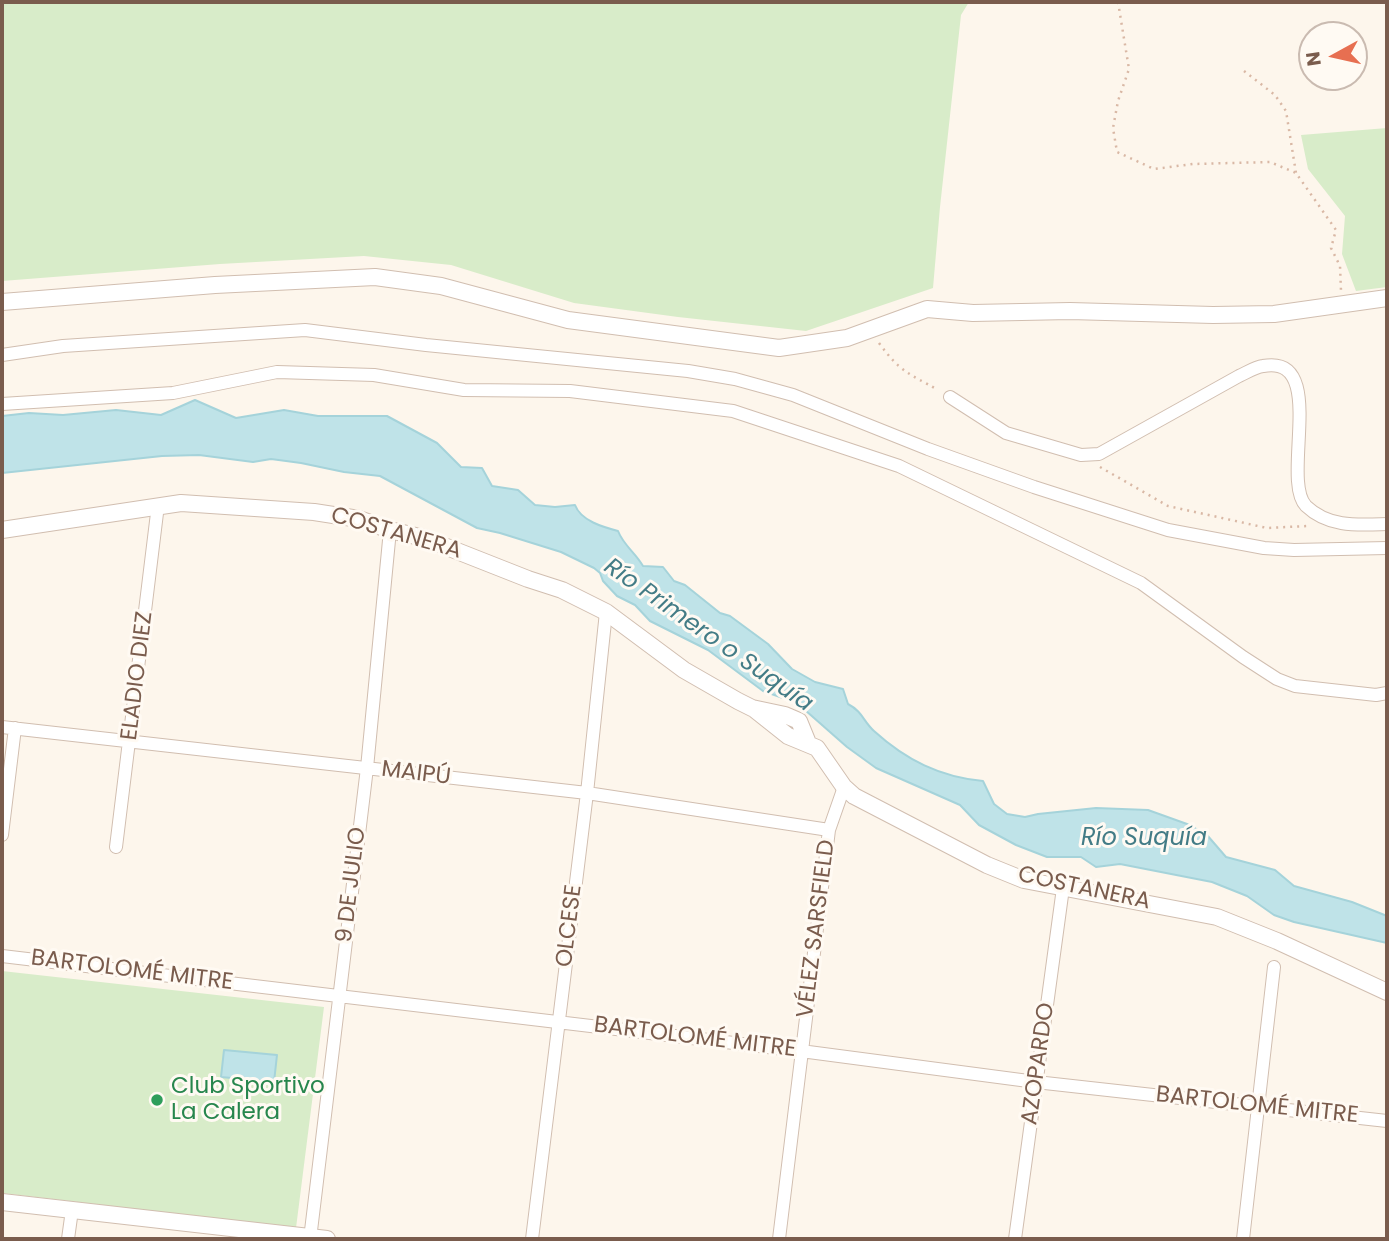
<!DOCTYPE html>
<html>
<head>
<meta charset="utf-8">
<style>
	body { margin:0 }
	#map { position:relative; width:1389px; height:1241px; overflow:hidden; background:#fdf6ec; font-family:Poppins,sans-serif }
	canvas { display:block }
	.frame { position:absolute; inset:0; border:4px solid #7a5c4d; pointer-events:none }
	.north { position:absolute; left:1298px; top:21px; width:70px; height:70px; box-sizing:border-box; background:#fffaf3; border:2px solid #cabbb1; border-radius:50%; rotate:262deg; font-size:19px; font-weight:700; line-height:28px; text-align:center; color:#7a5c4d }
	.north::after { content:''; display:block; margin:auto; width:24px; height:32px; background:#e76f51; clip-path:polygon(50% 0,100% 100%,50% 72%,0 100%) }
</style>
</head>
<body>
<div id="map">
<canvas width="1389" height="1241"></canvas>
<div class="frame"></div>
<div class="north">N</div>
</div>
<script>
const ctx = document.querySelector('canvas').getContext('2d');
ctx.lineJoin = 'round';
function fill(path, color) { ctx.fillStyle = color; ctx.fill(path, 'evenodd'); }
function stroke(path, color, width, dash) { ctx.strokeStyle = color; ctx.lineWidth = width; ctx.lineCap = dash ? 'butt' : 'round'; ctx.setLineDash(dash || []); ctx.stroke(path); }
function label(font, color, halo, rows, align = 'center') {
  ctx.font = font + ' Poppins,sans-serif'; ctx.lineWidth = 6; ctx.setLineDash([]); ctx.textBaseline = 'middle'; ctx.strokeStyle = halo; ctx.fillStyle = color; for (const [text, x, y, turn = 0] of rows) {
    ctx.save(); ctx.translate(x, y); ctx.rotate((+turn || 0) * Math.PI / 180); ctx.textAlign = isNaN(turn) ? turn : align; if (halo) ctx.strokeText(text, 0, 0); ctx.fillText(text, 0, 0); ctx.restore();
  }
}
const green = new Path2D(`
	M 2,2 L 969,2 L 961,15 L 940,207 L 933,288 L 806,331 L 678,317 L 574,303 L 451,265 L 364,256 L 220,264 L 2,281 Z
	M 1387,128 L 1387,287 L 1356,291 L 1342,254 L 1345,216 L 1308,169 L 1301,135 Z
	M 2,971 L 324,1007 L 296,1228 L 2,1193 Z`);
const water = new Path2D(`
	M 195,400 L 236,418 L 284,410 L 318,416 L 387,416 L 437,443 L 461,467 L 482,468 L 492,486 L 518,490 L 535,505 L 555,507 L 575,505 C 581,521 603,527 618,531 C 624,546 635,552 643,566 L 663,567 L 674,581 L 685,585 L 720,613 L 730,616 L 768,644 L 792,669 L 815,682 L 843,689 L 848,704 C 863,712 863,721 874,731 C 906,760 940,777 983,781 L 994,804 L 1007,814 L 1025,817 L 1038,814 L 1096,808 L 1148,810 L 1187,824 L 1207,835 L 1226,857 L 1275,870 L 1294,886 L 1352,902 L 1387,916 L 1387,943 L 1294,922 L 1274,915 L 1247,896 L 1212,882 L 1120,864 L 1096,867 L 1081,857 L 1047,857 L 1016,845 L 979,825 L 960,805 L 876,768 L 847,747 L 797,703 L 763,691 L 708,650 L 650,621 L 635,605 L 617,596 L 603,581 L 600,573 L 594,568 L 561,552 L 500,533 L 477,528 L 380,476 L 344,472 L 301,463 L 271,459 L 253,462 L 199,455 L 162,456 L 2,473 L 2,416 L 29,413 L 63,415 L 116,410 L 161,415 Z
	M 224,1050 L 277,1055 L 274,1082 L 221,1077 Z`);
const path = new Path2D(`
	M 1118,2 L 1129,69 L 1118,101 L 1113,128 L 1117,152 L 1154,169 L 1193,164 L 1270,162 L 1296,173 L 1336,230 L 1331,248 L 1340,266 L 1341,291
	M 1244,71 L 1275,95 L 1286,111 L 1296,173
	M 879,343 C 900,372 908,373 938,390
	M 1100,467 L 1168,506 L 1267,528 L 1308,526`);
const minor = new Path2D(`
	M 2,355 L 63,346 L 305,330 L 426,345 L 688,371 L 735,379 L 793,395 L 928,449 L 1034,487 L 1168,530 L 1264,548 L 1294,550 L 1387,548
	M 950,397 L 1006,433 L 1081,455 L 1099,454 L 1239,376 C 1246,373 1255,367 1263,366 C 1329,354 1280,479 1306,506 C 1329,528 1359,525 1387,524
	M 2,404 L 173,393 L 277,372 L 374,375 L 464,390 L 570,391 L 733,411 L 899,466 L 1141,583 L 1243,657 L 1277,679 L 1295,686 L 1376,695 L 1387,693
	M 2,727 L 587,793 L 829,830
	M 2,835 L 15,728
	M 116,847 L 158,505
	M 2,956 L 801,1051 L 1036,1082 L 1387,1121
	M 68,1239 L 72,1210
	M 310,1239 L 367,768 L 390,530
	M 532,1239 L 587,793 L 606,612
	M 779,1239 L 829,830 L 844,787
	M 1015,1239 L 1063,888
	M 1243,1239 L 1274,967`);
const tertiary = new Path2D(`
	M 2,302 L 215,285 L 375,277 L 441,286 L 568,320 L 779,348 L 847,338 L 927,309 L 973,313 L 1070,311 L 1213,315 L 1274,314 L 1387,298
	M 2,530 L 181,503 L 314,512 L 359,519 L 390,530 L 424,538 L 528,579 L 562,590 L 606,612 L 684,670 L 738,701 L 752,708 L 785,715 L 799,721 L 808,743
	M 754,709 L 788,736 L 817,748 L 844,787 L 854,796 L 987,865 L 1024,880 L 1217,917 L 1277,941 L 1387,992
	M 2,1202 L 327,1239`);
const markers = [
	[157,1100,7,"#2e9e5b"]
];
const streetNames = [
	["COSTANERA",396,534,16],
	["ELADIO DIEZ",138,676,-83],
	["MAIPÚ",416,774,7],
	["9 DE JULIO",352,885,-83],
	["COSTANERA",1084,889,12],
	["OLCESE",570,926,-83],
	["VÉLEZ SARSFIELD",817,929,-83],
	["BARTOLOMÉ MITRE",132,971,7],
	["BARTOLOMÉ MITRE",695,1038,7],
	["AZOPARDO",1039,1064,-82],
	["BARTOLOMÉ MITRE",1257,1106,6]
];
const leisureNames = [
	["Club Sportivo",171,1087],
	["La Calera",171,1113]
];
const waterNames = [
	["Río Primero o Suquía",708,636,35],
	["Río Suquía",1144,839]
];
fill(green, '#d8ecc9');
fill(water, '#bfe3e8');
stroke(water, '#a5d3da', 2);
stroke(minor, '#d1beb0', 14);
stroke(tertiary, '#d1beb0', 18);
stroke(path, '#d9b8a5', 2.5, [2, 5]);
stroke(minor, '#fff', 12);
stroke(tertiary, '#fff', 16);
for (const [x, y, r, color] of markers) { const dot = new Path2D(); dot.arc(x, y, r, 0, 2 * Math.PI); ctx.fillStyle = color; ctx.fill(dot); stroke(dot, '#fffaf3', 2.5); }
label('23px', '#7a5c4d', '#fffaf3', streetNames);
label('23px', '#27864d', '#fffaf3', leisureNames, 'left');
label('italic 24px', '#437c86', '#fffaf3', waterNames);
</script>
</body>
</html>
